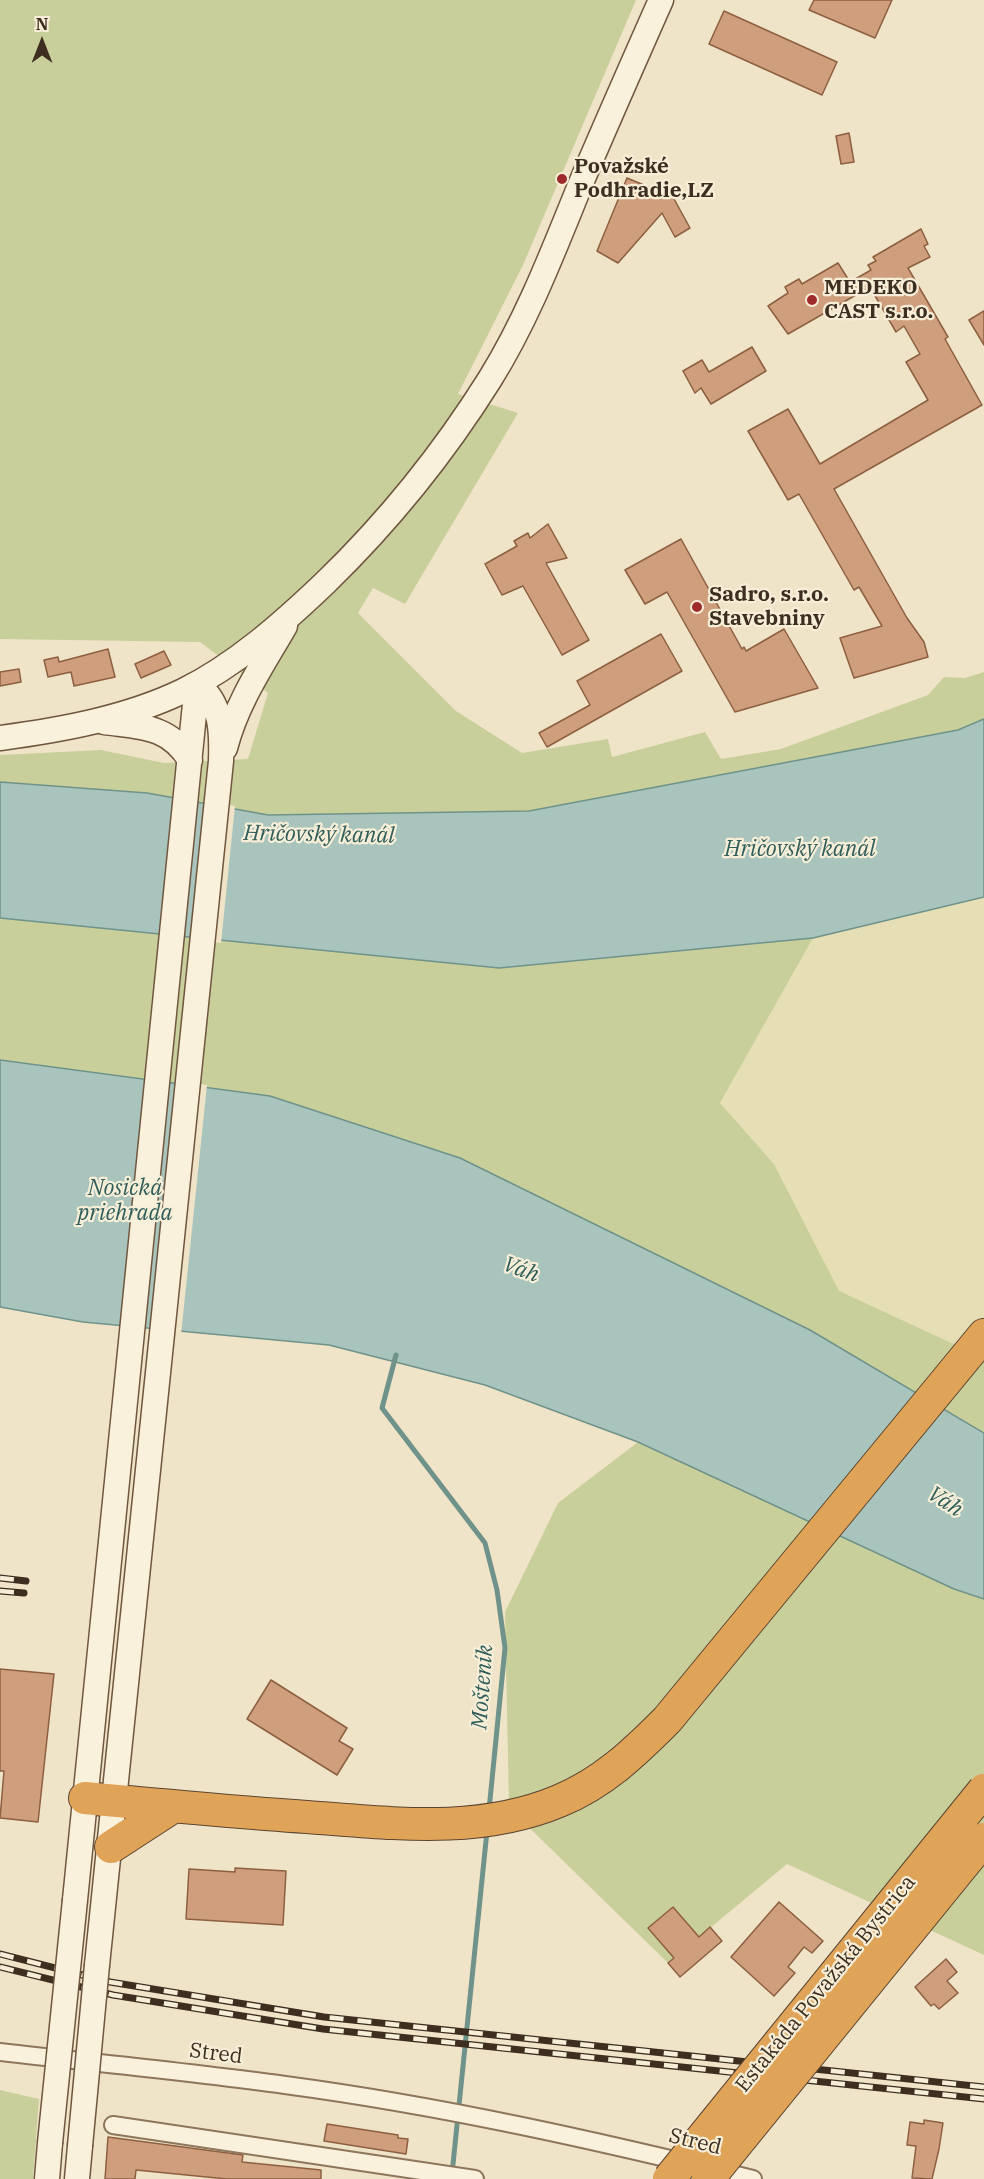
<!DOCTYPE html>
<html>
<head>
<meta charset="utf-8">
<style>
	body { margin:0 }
	#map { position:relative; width:984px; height:2179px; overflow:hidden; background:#f0e4c8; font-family:"IBM Plex Serif",serif }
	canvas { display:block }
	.north { position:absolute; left:12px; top:12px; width:60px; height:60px; -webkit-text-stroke:4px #f7eed8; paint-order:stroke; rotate:0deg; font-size:16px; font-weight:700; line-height:24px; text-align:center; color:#3d2e20 }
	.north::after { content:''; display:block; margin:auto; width:21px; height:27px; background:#3d2e20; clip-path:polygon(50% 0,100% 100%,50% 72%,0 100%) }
</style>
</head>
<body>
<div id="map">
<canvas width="984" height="2179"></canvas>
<div class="north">N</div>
</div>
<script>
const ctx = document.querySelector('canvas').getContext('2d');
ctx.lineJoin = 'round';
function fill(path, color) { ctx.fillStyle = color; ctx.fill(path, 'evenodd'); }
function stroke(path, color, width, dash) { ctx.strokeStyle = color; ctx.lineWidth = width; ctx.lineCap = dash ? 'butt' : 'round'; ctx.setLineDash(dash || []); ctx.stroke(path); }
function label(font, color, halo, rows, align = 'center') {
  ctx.font = font + ' "IBM Plex Serif",serif'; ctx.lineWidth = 4.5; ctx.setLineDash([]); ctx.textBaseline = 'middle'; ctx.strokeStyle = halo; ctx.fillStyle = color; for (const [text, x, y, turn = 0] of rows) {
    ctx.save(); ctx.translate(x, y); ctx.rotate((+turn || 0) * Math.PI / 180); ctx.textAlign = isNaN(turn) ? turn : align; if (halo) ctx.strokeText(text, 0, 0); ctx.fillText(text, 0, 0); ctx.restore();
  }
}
const farmland = new Path2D(`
	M 984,897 L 984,1358 L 839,1292 L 774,1164 L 720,1103 L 813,938 Z`);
const green = new Path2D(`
	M 0,0 L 636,0 L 523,265 L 458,394 L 518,413 L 405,604 L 373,588 L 358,613 L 456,711 L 522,753 L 608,739 L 612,757 L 705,732 L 721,759 L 781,749 L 928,695 L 944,677 L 965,678 L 984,672 L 984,719 L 958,730 L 529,811 L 268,816 L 147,793 L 0,782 L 0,755 L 101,750 L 164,763 L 248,759 L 268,693 L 200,642 L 0,639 Z
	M 0,918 L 499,968 L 813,938 L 720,1103 L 774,1164 L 839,1291 L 984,1358 L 984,1433 L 810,1330 L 460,1158 L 270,1096 L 0,1060 Z
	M 638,1442 L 954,1589 L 984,1599 L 984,1955 L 787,1864 L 668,1963 L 509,1808 L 505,1612 L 558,1503 Z
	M 0,2090 L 39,2099 L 33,2179 L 0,2179 Z`);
const water = new Path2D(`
	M 984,719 L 984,897 L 813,938 L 499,968 L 0,918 L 0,782 L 147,793 L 268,815 L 529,811 L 958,730 Z
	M 0,1060 L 270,1096 L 460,1158 L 810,1330 L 984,1433 L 984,1599 L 954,1589 L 638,1442 L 485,1385 L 329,1345 L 83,1322 L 0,1307 Z`);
const pier = new Path2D(`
	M 207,801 L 235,806 L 221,943 L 193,940 Z
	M 178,1081 L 207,1085 L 181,1335 L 153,1332 Z`);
const stream = new Path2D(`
	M 396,1355 L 382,1408 L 485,1543 L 497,1590 L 505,1648 L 489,1810
	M 452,2174 L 487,1831`);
const building = new Path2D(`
	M 814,0 L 892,0 L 875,38 L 809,10 Z
	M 724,11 L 837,62 L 822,95 L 709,44 Z
	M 849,133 L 854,162 L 841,164 L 836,136 Z
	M 627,178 L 673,197 L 690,228 L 675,237 L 662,213 L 618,263 L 597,251 Z
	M 921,229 L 928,244 L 924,246 L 930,257 L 908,268 L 948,337 L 945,339 L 982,405 L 834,489 L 907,618 L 924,642 L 928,657 L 854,678 L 840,638 L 882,626 L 859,587 L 854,590 L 799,494 L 788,500 L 748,431 L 788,409 L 820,464 L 928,400 L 906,362 L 920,354 L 904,326 L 896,332 L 870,287 L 788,334 L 768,306 L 788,293 L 785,287 L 799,279 L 802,284 L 838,263 L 850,282 L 871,270 L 868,265 L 876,261 L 873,257 Z
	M 984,311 L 984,345 L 969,320 Z
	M 752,347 L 766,371 L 711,404 L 701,388 L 695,393 L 683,371 L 702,360 L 709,372 Z
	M 548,524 L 567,558 L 546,563 L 589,640 L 562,655 L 523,586 L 502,595 L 485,564 L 517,546 L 514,541 L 528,533 L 530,538 Z
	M 681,539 L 742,649 L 744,647 L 746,651 L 784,629 L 818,688 L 735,712 L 667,592 L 645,604 L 625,570 Z
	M 661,634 L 682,671 L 547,747 L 539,733 L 590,705 L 577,681 Z
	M 108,649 L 115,677 L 74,686 L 71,672 L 48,677 L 44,660 L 58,657 L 59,662 Z
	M 164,651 L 171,665 L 141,678 L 135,664 Z
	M 19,669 L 21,682 L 0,686 L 0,672 Z
	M 0,1669 L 54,1674 L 38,1822 L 0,1818 L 4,1771 L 0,1771 Z
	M 271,1680 L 347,1728 L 339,1741 L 353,1749 L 337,1775 L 247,1719 Z
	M 235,1868 L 286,1871 L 283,1925 L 186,1919 L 189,1869 L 235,1872 Z
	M 779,1902 L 823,1941 L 812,1953 L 804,1947 L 788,1967 L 795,1973 L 774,1996 L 731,1957 Z
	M 673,1907 L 699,1937 L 710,1927 L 722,1941 L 680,1977 L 668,1963 L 674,1958 L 648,1928 Z
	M 946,1959 L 957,1972 L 947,1981 L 958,1993 L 939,2009 L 934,2004 L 931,2006 L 915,1987 Z
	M 924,2120 L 943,2123 L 939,2149 L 932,2179 L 912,2178 L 916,2146 L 907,2145 L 910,2122 L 924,2124 Z
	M 327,2124 L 398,2135 L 398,2138 L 408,2139 L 406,2154 L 324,2141 Z
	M 108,2137 L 243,2155 L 242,2162 L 321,2170 L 321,2179 L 227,2179 L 136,2170 L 135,2179 L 105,2179 Z`);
const street = new Path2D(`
	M 0,2052 C 95,2063 190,2072 285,2085 C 443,2106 598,2141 753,2179
	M 113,2125 L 475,2179`);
const secondary = new Path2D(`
	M 104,722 C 140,727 169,725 190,760
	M 0,738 C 61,730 127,718 183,691 C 236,665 283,623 325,583 C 388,522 443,454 490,379 C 528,318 554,249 581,183 C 607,122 634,61 661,0
	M 225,748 C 237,702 262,666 285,626
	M 75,1900 L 197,684
	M 97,1965 L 221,761 C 222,732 222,703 197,684
	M 47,2179 L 50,2143
	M 77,2179 L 80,2146`);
const highway = new Path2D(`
	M 85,1798 C 159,1805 233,1812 307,1817 C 392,1823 478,1835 559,1801 C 603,1783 634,1753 667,1720 L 984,1335
	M 111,1847 L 171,1808`);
const rail = new Path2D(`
	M 0,1578 L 26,1581
	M 0,1591 L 24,1593
	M 0,1954 L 110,1982 L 324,2017 L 984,2087
	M 0,1967 L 113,1995 L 323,2029 L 984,2099`);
const secondaryBridge = new Path2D(`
	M 50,2143 L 75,1900
	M 80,2146 L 97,1965`);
const highwayBridge = new Path2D(`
	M 669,2179 L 984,1790
	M 708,2179 L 984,1839`);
const markers = [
	[562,179,6,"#9e2a2b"],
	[812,300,6,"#9e2a2b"],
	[697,607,6,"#9e2a2b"]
];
const poiNames = [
	["Považské",574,167],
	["Podhradie,LZ",574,191],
	["MEDEKO",824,288],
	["CAST s.r.o.",824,312],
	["Sadro, s.r.o.",709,595],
	["Stavebniny",709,619]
];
const streetNames = [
	["Estakáda Považská Bystrica",826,1984,-51],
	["Stred",216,2054,7],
	["Stred",695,2142,14]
];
const waterNames = [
	["Hričovský kanál",319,835,1],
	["Hričovský kanál",800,850],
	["Nosická",125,1189],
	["priehrada",125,1214],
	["Váh",521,1270,20],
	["Váh",945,1502,33],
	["Mošteník",483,1687,-86]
];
fill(farmland, '#e6deb5');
fill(green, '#c9cf9b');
fill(water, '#a9c4bc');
stroke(water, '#6f938a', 1.5);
fill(pier, '#f0e4c8');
stroke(stream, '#6f938a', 5);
fill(building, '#cf9f7d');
stroke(building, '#8d5f41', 1.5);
stroke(street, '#8d765c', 20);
stroke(secondary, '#6f573f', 27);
stroke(highway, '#5b4430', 34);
stroke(street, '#faf1dc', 16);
stroke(secondary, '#faf1dc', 24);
stroke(highway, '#e0a458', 32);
stroke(rail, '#3d2e20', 7);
stroke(rail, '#f7eed8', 4.5, [14]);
stroke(secondaryBridge, '#6f573f', 27, []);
stroke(highwayBridge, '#5b4430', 34, []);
stroke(secondaryBridge, '#faf1dc', 24);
stroke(highwayBridge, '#e0a458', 32);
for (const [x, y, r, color] of markers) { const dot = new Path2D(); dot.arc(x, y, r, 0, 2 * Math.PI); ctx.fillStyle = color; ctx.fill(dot); stroke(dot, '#f7eed8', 2); }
label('bold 21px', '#3d2e20', '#f7eed8', poiNames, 'left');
label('21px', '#3d2e20', '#f7eed8', streetNames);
label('italic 22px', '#2f5d5a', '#f7eed8', waterNames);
</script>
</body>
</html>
